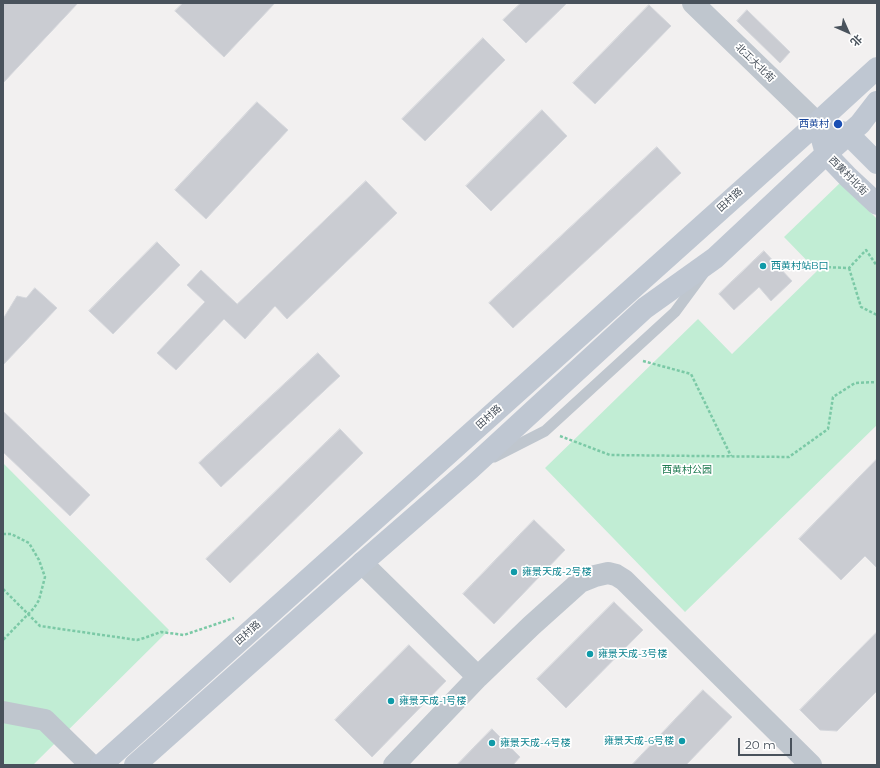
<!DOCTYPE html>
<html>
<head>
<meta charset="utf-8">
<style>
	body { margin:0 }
	#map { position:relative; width:880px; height:768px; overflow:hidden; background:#f2f0f0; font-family:Montserrat,"Noto Sans SC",sans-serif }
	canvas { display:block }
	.frame { position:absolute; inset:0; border:4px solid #49525c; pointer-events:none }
	.north { position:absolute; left:828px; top:12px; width:40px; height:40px; -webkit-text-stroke:3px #fff; paint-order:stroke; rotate:135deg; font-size:11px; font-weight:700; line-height:16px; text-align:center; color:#49525c }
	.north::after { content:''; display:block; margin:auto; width:14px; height:18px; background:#49525c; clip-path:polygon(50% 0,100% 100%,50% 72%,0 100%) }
	.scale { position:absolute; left:738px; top:738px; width:54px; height:18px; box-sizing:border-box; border:2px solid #49525c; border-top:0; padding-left:5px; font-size:12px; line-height:14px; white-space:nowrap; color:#49525c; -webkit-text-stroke:3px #fff; paint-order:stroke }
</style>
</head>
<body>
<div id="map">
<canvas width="880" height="768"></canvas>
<div class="frame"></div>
<div class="north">北</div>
<div class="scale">20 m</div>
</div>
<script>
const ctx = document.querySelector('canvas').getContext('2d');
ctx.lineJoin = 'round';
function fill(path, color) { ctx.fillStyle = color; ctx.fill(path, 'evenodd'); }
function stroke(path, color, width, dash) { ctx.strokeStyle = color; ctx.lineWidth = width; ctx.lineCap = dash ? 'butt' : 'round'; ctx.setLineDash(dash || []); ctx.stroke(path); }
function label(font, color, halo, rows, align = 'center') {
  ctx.font = font + ' Montserrat,"Noto Sans SC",sans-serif'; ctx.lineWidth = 3.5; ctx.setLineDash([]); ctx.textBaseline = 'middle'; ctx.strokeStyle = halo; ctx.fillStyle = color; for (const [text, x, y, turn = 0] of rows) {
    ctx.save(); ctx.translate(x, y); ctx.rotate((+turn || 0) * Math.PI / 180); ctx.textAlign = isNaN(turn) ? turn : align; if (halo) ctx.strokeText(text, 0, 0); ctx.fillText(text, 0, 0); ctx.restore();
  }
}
const green = new Path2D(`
	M 841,182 L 877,219 L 877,425 L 685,612 L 545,468 L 698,319 L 732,354 L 817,271 L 784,237 Z
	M 3,463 L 169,630 L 33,765 L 3,765 Z`);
const building = new Path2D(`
	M 3,3 L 78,3 L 3,83 Z
	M 183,3 L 275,3 L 224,57 L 175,11 Z
	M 521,3 L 567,3 L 526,43 L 503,20 Z
	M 649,5 L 671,26 L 595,104 L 573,83 Z
	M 747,10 L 790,52 L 780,63 L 737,21 Z
	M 483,38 L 505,60 L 425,141 L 402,119 Z
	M 257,102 L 288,130 L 206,219 L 175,190 Z
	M 542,110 L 567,136 L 491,211 L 466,186 Z
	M 657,147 L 681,173 L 513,328 L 489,303 Z
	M 366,181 L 397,213 L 287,319 L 275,306 L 245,339 L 224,319 L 176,370 L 157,353 L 205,302 L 187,285 L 201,270 L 237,304 Z
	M 157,242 L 180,265 L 113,334 L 89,311 Z
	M 764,251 L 792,281 L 771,301 L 759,287 L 734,310 L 719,294 Z
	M 35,288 L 57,308 L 3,365 L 3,319 L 17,296 L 26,298 Z
	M 318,353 L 340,376 L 221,487 L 199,463 Z
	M 3,411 L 90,495 L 70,516 L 3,452 Z
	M 340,429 L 363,453 L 230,583 L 206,559 Z
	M 877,459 L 877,568 L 865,556 L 841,580 L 799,539 Z
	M 534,520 L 565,550 L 494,624 L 463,594 Z
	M 614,602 L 643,630 L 566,708 L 537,679 Z
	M 877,632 L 877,691 L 837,731 L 820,730 L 800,710 Z
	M 409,645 L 446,681 L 372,757 L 335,720 Z
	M 703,690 L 732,717 L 686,765 L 632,765 Z
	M 492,729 L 520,757 L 513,765 L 457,765 Z`);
const path = new Path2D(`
	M 823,267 L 849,268 L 866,250 L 877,266
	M 849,268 L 861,307 L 877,315
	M 643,361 L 691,374 L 731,456
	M 560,436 L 610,455 L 789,457 L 828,429 L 833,397 L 855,383 L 877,382
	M 3,534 L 11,534 L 29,543 L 39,560 L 45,577 L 39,600 L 34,608 L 3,640
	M 3,589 L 40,626 L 137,640 L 144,638 L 161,632 L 184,635 L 234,618`);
const lane = new Path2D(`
	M 494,457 L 545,431 L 675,312 L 703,274`);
const street = new Path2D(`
	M 693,3 L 817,123
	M 362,563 L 478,677
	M 3,712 L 45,720 L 91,765
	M 394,765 L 478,677 L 531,626 L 580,582 L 595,576 L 608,573 L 616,575 L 624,580 L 811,765`);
const secondary = new Path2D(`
	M 835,130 L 848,134 L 877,163
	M 822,139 L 826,154 L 848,177 L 877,204
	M 101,765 L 817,123 L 877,68
	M 135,765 L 362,563 L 470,469 L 645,308 L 715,258 L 826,154 L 860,124 L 877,102`);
const markers = [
	[838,124,5,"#1a4fb4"],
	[763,266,4,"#0f9aa8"],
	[514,572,4,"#0f9aa8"],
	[590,654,4,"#0f9aa8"],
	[391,701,4,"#0f9aa8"],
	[682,741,4,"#0f9aa8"],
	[492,743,4,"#0f9aa8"]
];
const streetNames = [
	["北工大北街",755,63,44],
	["西黄村北街",848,176,45],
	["田村路",730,200,-42],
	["田村路",489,417,-42],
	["田村路",248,633,-42]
];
const transitNames = [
	["西黄村",829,124]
];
const cultureNames = [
	["西黄村站B口",771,266],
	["雍景天成-2号楼",522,572],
	["雍景天成-3号楼",598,654],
	["雍景天成-1号楼",399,701],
	["雍景天成-6号楼",674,741,"right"],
	["雍景天成-4号楼",500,743]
];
const parkNames = [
	["西黄村公园",687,470]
];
fill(green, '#c1edd4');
fill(building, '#caccd2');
stroke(building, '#d4d6db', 1);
stroke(path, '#7bc9a6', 2.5, [3, 2]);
stroke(lane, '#bfc6ce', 11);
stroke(street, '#bfc6ce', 22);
stroke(secondary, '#bfc7d2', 22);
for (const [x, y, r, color] of markers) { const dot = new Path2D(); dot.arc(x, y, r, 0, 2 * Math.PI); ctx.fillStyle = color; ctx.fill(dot); stroke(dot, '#fff', 1.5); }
label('10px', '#49525c', '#fff', streetNames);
label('10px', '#164399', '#fff', transitNames, 'right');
label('10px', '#0d838f', '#fff', cultureNames, 'left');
label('10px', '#1d7a50', '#fff', parkNames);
</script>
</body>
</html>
